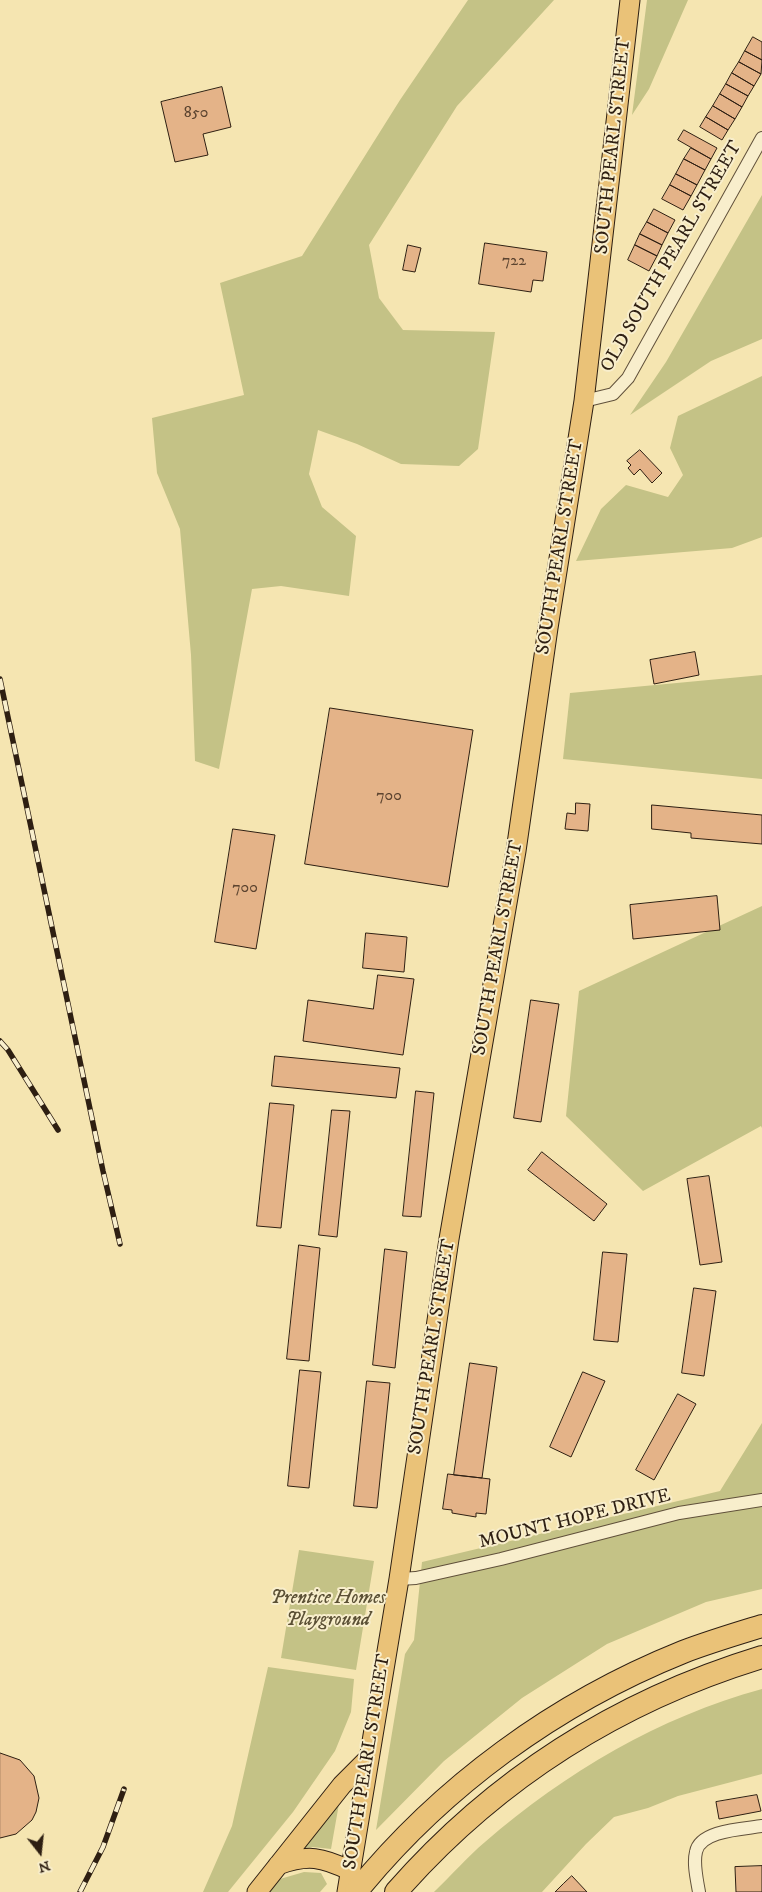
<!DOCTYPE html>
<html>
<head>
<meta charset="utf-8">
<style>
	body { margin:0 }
	#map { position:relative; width:762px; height:1892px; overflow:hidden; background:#f5e5b1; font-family:"IM FELL DW Pica",serif }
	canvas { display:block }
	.north { position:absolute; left:15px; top:1827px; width:50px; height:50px; -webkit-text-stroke:4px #f8eecc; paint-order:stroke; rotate:164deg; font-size:14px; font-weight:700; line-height:20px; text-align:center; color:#2e1f12 }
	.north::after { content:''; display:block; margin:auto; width:18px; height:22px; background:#2e1f12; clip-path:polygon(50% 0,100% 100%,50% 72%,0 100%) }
</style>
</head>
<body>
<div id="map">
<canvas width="762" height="1892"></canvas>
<div class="north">N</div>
</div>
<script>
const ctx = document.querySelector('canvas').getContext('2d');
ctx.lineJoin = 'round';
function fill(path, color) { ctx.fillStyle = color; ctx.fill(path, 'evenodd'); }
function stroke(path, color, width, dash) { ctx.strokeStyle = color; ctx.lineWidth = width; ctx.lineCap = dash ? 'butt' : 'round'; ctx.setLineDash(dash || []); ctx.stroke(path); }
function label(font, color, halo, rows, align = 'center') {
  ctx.font = font + ' "IM FELL DW Pica",serif'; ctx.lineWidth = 4; ctx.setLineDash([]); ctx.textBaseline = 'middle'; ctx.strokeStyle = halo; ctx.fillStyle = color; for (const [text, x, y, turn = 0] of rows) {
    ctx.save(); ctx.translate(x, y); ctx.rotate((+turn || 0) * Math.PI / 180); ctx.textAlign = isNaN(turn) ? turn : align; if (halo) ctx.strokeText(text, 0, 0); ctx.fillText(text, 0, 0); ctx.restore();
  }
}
const green = new Path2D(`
	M 468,0 L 554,0 L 457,106 L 369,245 L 379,298 L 403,330 L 495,332 L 478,449 L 459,466 L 401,464 L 357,444 L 318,430 L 309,474 L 322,507 L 356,536 L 349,596 L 281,586 L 252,589 L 219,769 L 195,761 L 191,655 L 180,529 L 157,473 L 152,418 L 244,395 L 220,283 L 302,256 L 400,100 Z
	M 647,0 L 688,0 L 649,89 L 632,115 Z
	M 762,195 L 762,339 L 711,361 L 630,415 L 666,362 Z
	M 762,376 L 762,537 L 732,548 L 576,561 L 601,509 L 626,485 L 668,497 L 683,475 L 670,448 L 678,416 Z
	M 762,675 L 762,779 L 563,759 L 570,693 Z
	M 762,906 L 762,1128 L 761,1126 L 643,1191 L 566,1116 L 579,991 Z
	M 762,1423 L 762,1589 L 706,1602 L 607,1644 L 522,1698 L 444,1761 L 376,1830 L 405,1654 L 414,1640 L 422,1562 L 720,1491 Z
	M 299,1550 L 374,1561 L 356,1670 L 281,1658 Z
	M 268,1667 L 354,1679 L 351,1712 L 335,1751 L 293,1812 L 228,1892 L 203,1892 L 232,1826 Z
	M 762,1689 L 762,1774 L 678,1796 L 648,1808 L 614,1817 L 586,1844 L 542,1892 L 434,1892 C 451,1876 467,1857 485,1842 C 566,1772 659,1717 762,1689 Z
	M 340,1798 L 331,1849 L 313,1847 L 294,1850 Z
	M 304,1872 L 321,1873 L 327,1884 L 320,1892 L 270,1892 L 280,1879 Z`);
const building = new Path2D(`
	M 753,37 L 762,42 L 762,60 L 745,51 Z
	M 745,51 L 762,60 L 761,74 L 739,62 Z
	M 739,62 L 761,74 L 754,86 L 732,73 Z
	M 732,73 L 754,86 L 748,96 L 726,84 Z
	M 726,84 L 748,96 L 742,107 L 720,94 Z
	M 222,87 L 231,127 L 203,134 L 208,155 L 175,162 L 161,102 Z
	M 720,94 L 742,107 L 735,119 L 713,106 Z
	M 713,106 L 735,119 L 728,130 L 706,117 Z
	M 706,117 L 728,130 L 722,140 L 700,127 Z
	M 684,130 L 717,148 L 711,159 L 678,140 Z
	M 691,148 L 711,159 L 705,170 L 684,159 Z
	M 684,159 L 705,170 L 697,185 L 676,174 Z
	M 676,174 L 697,185 L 691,196 L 670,185 Z
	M 670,185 L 691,196 L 683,210 L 662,199 Z
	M 654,209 L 675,220 L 668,233 L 647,222 Z
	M 647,222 L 668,233 L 662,245 L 640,234 Z
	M 640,234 L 662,245 L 657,256 L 635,245 Z
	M 485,243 L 547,252 L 543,281 L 533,280 L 531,292 L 479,284 Z
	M 408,245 L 421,248 L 415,272 L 403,270 Z
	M 635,245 L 657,256 L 649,271 L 628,260 Z
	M 640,450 L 662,473 L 652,483 L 640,469 L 634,475 L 628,468 L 631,465 L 627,461 Z
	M 695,652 L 699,675 L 654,684 L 650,660 Z
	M 330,708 L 473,730 L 448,887 L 305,864 Z
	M 576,803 L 590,804 L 588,831 L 565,829 L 567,813 L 575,814 Z
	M 652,805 L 762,815 L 762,844 L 691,838 L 691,833 L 652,829 Z
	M 233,829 L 275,835 L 256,949 L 215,942 Z
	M 717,896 L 720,930 L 633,939 L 630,905 Z
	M 366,933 L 407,937 L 404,972 L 363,968 Z
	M 378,975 L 414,979 L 403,1055 L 303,1041 L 308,1000 L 373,1009 Z
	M 531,1000 L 559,1004 L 541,1122 L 514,1118 Z
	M 275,1056 L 400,1068 L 396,1098 L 272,1086 Z
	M 416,1091 L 434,1093 L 421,1217 L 403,1216 Z
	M 270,1103 L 294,1105 L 281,1228 L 257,1226 Z
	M 332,1110 L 350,1111 L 337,1237 L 319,1235 Z
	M 542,1152 L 607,1204 L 594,1221 L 528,1170 Z
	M 709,1176 L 722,1262 L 700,1265 L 687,1179 Z
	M 299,1245 L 320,1248 L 309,1361 L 287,1359 Z
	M 385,1249 L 407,1252 L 395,1368 L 373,1365 Z
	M 603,1252 L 627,1254 L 618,1342 L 594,1340 Z
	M 694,1288 L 716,1291 L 704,1376 L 682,1373 Z
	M 470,1363 L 497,1367 L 482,1478 L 454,1475 Z
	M 300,1370 L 321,1372 L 309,1488 L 288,1486 Z
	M 583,1372 L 605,1381 L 571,1457 L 550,1447 Z
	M 367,1381 L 390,1383 L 377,1508 L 354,1506 Z
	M 678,1394 L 696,1404 L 654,1480 L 636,1470 Z
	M 448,1474 L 490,1479 L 486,1514 L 476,1513 L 476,1517 L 452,1513 L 452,1510 L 443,1509 Z
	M 0,1753 L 20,1760 L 34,1776 L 39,1798 L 36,1812 L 32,1820 L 16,1834 L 0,1838 Z
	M 757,1795 L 761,1811 L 719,1819 L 716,1802 Z
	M 762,1866 L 762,1892 L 736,1892 L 735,1867 Z
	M 572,1876 L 587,1892 L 555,1892 L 563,1884 Z`);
const minor = new Path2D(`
	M 584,401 L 613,394 L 628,378 L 762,138
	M 399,1579 L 416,1578 L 501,1559 L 679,1513 L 762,1500
	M 699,1892 C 697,1880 693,1864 696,1852 C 700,1830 744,1829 762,1826`);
const primary = new Path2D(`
	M 278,1865 C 308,1854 322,1857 351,1871
	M 257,1892 L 342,1785 L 368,1759
	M 347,1892 L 399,1579 L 449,1239 L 516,851 L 548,628 L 584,401 L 630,0`);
const motorway = new Path2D(`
	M 356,1892 C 442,1786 556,1703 683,1652 C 709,1642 736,1634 762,1626
	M 396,1892 C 495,1779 618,1701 762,1657`);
const rail = new Path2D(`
	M 0,679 L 103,1171 L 120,1244
	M 0,1041 L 8,1050 L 58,1130
	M 80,1892 L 103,1847 L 124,1789`);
const numberNames = [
	["850",196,114],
	["722",514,262],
	["700",389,797],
	["700",245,889]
];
const streetNames = [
	["SOUTH PEARL STREET",614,146,-84],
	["OLD SOUTH PEARL STREET",672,257,-60],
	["SOUTH PEARL STREET",561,547,-81],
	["SOUTH PEARL STREET",499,948,-80],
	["SOUTH PEARL STREET",433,1347,-81],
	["MOUNT HOPE DRIVE",575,1520,-14],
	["SOUTH PEARL STREET",368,1762,-81]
];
const parkNames = [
	["Prentice Homes",328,1599],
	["Playground",328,1621]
];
fill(green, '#c4c286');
fill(building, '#e4b388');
stroke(building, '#2e1f12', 1);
stroke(minor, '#60503a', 14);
stroke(primary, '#2e1f12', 21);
stroke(motorway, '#2e1f12', 24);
stroke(minor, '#f8eecc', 12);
stroke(primary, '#eac278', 19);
stroke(motorway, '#eac278', 22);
stroke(rail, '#2e1f12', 5.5);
stroke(rail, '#f8eecc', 4, [11]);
label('16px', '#5c4430', null, numberNames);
label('19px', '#2e1f12', '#f8eecc', streetNames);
label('italic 19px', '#5b5035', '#f8eecc', parkNames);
</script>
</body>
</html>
